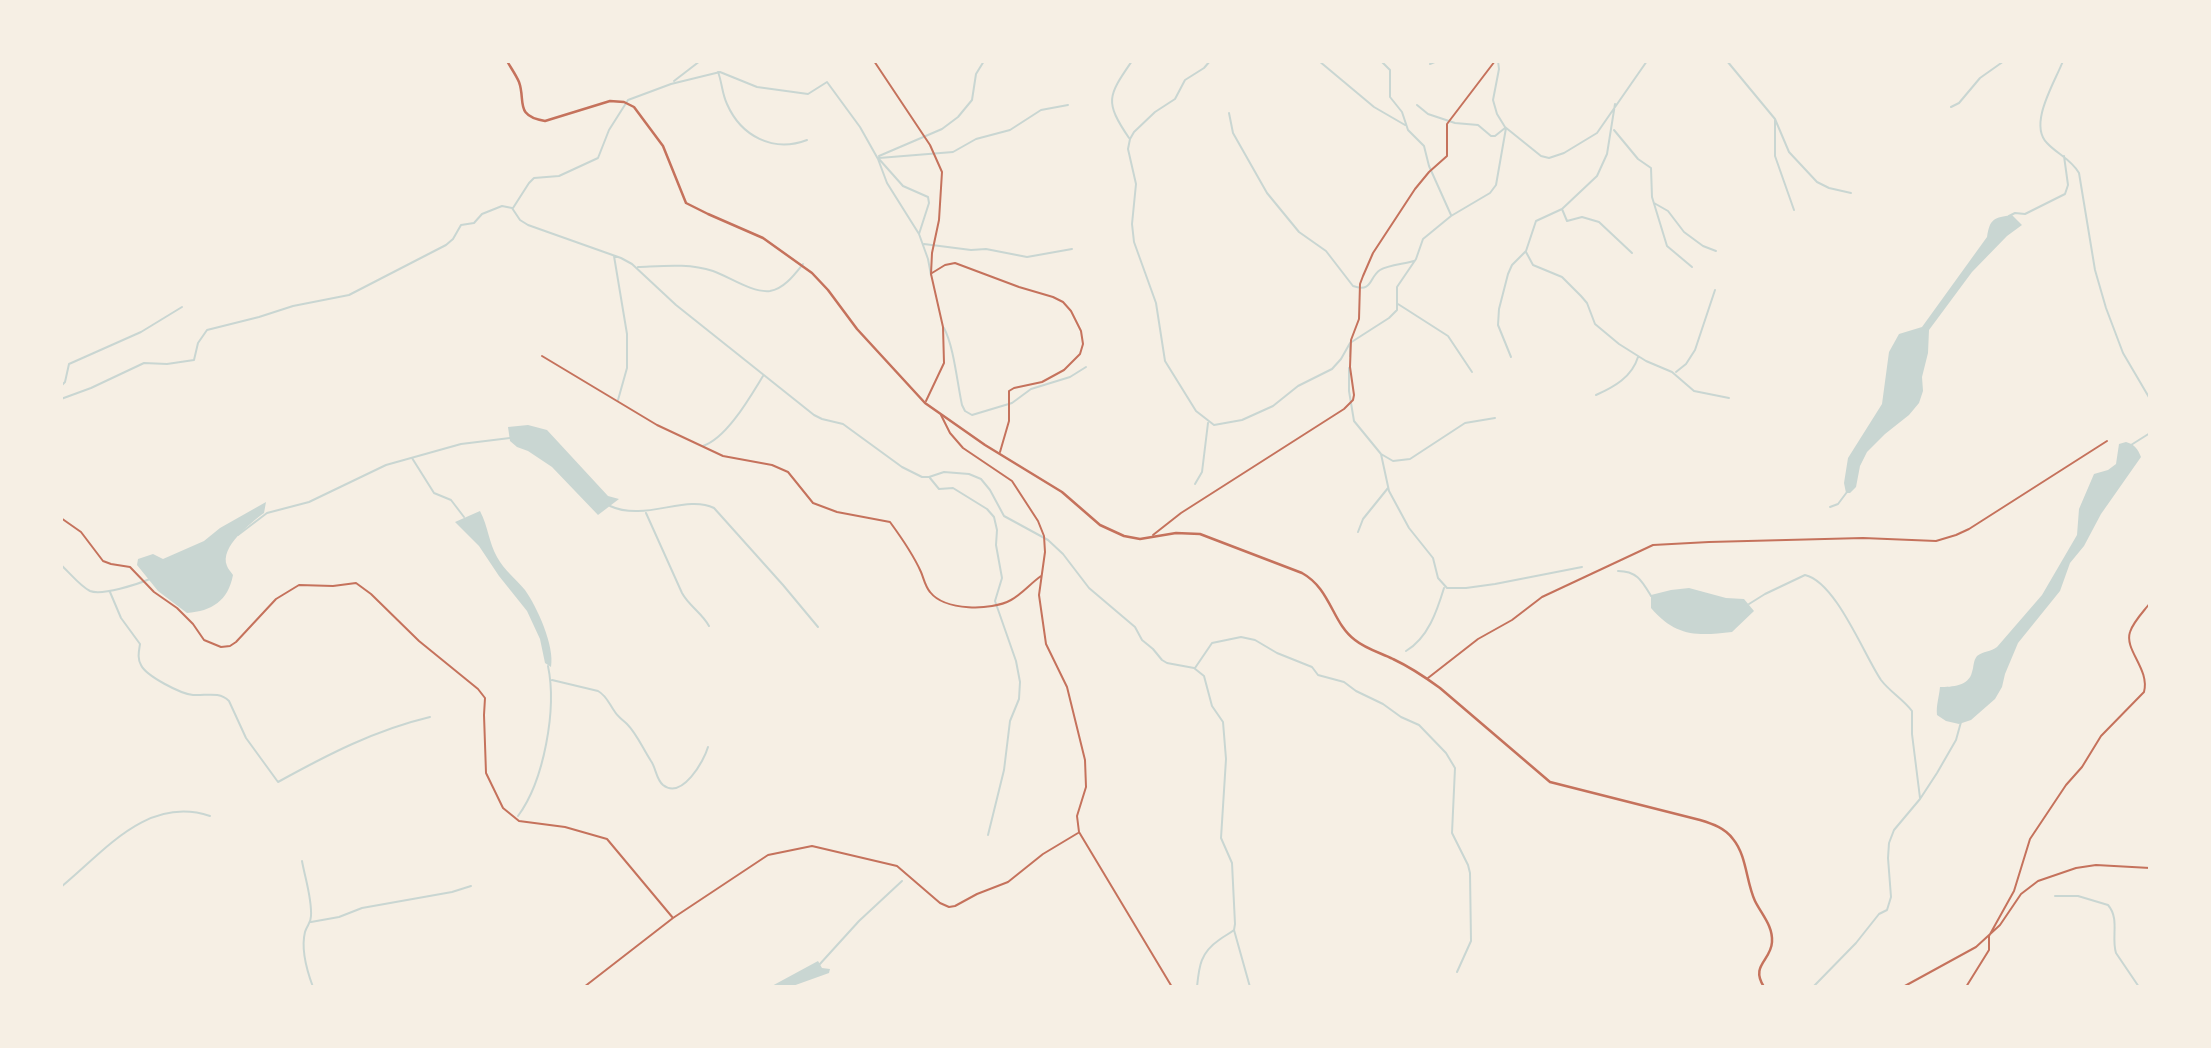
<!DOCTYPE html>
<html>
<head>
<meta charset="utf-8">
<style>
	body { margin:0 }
	#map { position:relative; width:2211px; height:1048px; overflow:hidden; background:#f6efe4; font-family:"Titillium Web",sans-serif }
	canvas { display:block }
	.frame { position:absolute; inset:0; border:63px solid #f6efe4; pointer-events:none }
</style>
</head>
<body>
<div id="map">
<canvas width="2211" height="1048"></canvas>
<div class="frame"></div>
</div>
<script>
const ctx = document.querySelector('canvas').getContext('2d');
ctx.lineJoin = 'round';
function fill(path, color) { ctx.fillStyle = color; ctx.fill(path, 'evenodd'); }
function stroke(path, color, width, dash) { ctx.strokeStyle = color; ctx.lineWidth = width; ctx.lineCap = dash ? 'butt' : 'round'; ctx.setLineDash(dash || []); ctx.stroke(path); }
const water = new Path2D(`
	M 2012,215 L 2022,225 L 2007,236 L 1972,272 L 1929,330 L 1928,353 L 1922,377 L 1923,391 L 1919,403 L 1909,415 L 1885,434 L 1867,452 L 1860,466 L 1856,487 L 1850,493 L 1846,493 L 1844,483 L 1848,458 L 1882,404 L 1889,352 L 1899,334 L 1922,327 L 1987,237 C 1990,218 1994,218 2012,215 Z
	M 528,425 L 547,430 L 608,496 L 619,499 L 598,515 L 552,467 L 528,451 L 517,447 L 510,441 L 508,427 Z
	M 2126,442 C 2134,444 2138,449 2141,457 L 2101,514 L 2084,546 L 2070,563 L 2060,591 L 2018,643 L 2005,674 L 2002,687 L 1995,699 L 1971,720 L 1959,724 L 1946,721 L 1937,715 C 1936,705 1939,698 1940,687 C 1952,687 1969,686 1972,672 C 1974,666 1973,661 1977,656 C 1983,651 1991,652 1997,647 L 2042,595 L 2077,535 L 2079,509 L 2094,474 L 2108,470 L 2116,464 L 2119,444 Z
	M 266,502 L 264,513 C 252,522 219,547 227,566 C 228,569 231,572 233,575 C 228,601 212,611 187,613 L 158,591 L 137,565 L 138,559 L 153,554 L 163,559 L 204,541 L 220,528 Z
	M 480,511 C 488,526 489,543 497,557 C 505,571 515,578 525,590 C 537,607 555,646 551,667 L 545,663 L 540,639 L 527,611 L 499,576 L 479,546 L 455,522 Z
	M 1689,588 L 1726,598 L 1744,599 L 1754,611 L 1732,632 C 1697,636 1676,637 1651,608 L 1651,595 L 1671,590 Z
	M 818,961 L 822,968 L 830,969 L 829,973 L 790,987 L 770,987 Z`);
const stream = new Path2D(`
	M 1210,61 L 1204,68 L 1185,80 L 1175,99 L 1155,112 L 1134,132 L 1130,139 L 1128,149 L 1136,184 L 1132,224 L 1134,242 L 1156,303 L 1165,361 L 1196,411 L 1214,425 L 1242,420 L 1273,406 L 1298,386 L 1332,369 L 1341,359 L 1350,343 L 1389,318 L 1397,310 L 1397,287 L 1416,259 L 1423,239 L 1451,216 L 1490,193 L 1496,185 L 1506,128
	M 1319,61 L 1374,107 L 1405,125
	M 1381,61 L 1390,70 L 1390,97 L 1402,112 L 1408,130 L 1424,146 L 1429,166 L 1451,215
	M 1498,61 L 1499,69 L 1493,100 L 1497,114 L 1505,127 L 1541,156 L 1549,158 L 1564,153 L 1597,133 L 1647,61
	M 1727,61 L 1775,119 L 1789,152 L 1817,182 L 1829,188 L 1851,193
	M 2063,61 C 2055,82 2028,124 2047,143 C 2057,154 2071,159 2079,173 L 2095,270 L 2106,308 L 2123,353 L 2150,399
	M 1430,64 L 1437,61
	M 718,72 C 722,82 722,94 727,104 C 741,136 773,153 807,140
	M 674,81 L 700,61
	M 1417,105 L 1428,114 L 1455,123 L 1478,125 L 1491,136 L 1495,136 L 1505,128
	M 1951,107 L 1959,103 L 1980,78 L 2004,61
	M 1229,113 L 1233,133 L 1267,193 L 1299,232 L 1326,251 L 1353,286 C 1373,293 1369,277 1380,270 C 1388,265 1404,264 1414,261
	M 1775,120 L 1775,156 L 1794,210
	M 1614,130 L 1638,159 L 1651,168 L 1652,197 L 1667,246 L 1692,267
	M 1129,138 C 1104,101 1108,96 1132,61
	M 879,156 L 942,129 L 958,117 L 972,100 L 976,74 L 984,61
	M 879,158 L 953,152 L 976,139 L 1010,130 L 1041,110 L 1068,105
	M 879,159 L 903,186 L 928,197 L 929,203 L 919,234
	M 1654,203 L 1668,211 L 1684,232 L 1703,246 L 1716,251
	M 513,208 L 529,183 L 534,178 L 559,176 L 598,158 L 609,130 L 628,100 L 671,84 L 720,72 L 757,87 L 808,94 L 827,82 L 860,127 L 878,159 L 887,183 L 919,234 L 928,259 L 931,275
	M 1562,209 L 1567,221 L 1582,217 L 1599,222 L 1632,253
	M 2009,216 L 2015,213 L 2025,214 L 2065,194 L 2068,185 L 2064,156
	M 924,244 L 971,250 L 986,249 L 1027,257 L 1072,249
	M 1526,252 L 1533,265 L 1562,277 L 1581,296 L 1587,303 L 1595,324 L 1619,344 L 1646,361 L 1672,372 L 1694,391 L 1729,398
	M 614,256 L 627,334 L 627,368 L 618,400
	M 638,267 C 663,266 689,263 713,271 C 730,277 752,293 770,291 C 784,289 795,274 803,264
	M 1398,304 L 1448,336 L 1472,372
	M 944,328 C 954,347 957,382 962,405 L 965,411 L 972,415 L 1012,403 L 1031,389 L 1070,377 L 1086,367
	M 1350,356 L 1350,344
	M 1511,357 L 1498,325 L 1499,309 L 1508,274 L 1512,265 L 1526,251 L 1536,221 L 1562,209 L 1597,176 L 1607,154 L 1615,104
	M 1349,368 L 1349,391 L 1354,421 L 1381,454 L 1393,461 L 1410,459 L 1465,423 L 1495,418
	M 1676,372 L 1686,364 L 1695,350 L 1715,290
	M 61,386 L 65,382 L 69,364 L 141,332 L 182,307
	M 1596,395 C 1614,387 1632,377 1638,357
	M 61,399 L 91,388 L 144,363 L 167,364 L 194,360 L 198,343 L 207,330 L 259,317 L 293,306 L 349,295 L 446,245 L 453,239 L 461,225 L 474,223 L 482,214 L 502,206 L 512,208 L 520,220 L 528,225 L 621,258 L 632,264 L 676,305 L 814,415 L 822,419 L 843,424 L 902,467 L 922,477 L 929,477 L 944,472 L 969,474 L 981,479 L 990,490 L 1004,516 L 1048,540 L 1063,554 L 1089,588 L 1135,627 L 1142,640 L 1153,649 L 1162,660 L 1167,663 L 1194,668 L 1204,676 L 1212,706 L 1223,722 L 1226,759 L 1221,838 L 1232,863 L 1235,924 L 1234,930 L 1250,987
	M 2131,445 L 2150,433
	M 703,446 C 727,438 750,397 763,376
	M 1381,454 L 1389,491 L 1409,528 L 1433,558 L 1438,578 L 1447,588 L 1466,588 L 1495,584 L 1582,567
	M 412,458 L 434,493 L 451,500 L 464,517
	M 930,478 L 939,489 L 953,488 L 987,509 L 994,517 L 997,530 L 996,545 L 1002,578 L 995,601 L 1016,661 L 1020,682 L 1019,699 L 1010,721 L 1004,770 L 988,835
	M 1195,484 L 1202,472 L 1208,423
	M 610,506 C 645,522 686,494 714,508 L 783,585 L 818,627
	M 1830,507 L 1838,504 L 1847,492
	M 646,513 L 682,593 C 689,606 702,613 709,626
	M 1358,532 L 1363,519 L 1388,488
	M 238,535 L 267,513 L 309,502 L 386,465 L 461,444 L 510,438
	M 61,565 C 70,573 80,586 90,591 C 102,596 138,584 150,579
	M 1618,571 C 1637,571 1642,581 1651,596
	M 110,592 L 121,618 L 140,644 C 139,651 137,658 141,665 C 146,676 181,694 193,695 C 206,696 219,691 229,701 L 246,738 L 278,782 C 327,755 375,730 430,717
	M 1749,604 L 1765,594 L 1805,575 C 1836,582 1864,655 1881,680 C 1890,692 1903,699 1912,711 L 1912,734 L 1920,798
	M 1406,651 C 1428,638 1437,611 1444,588
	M 1195,668 L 1212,643 L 1241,637 L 1255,640 L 1277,653 L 1312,667 L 1318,675 L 1344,682 L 1356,691 L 1383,704 L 1401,717 L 1419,725 L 1446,753 L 1455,768 L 1452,833 L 1468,865 L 1470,873 L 1471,941 L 1457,972
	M 552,680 L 598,691 C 607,696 609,704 615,712 C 618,717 623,720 627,724 C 637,734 643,749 651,761 C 656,768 656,779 663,785 C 682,800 704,761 708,747
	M 518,816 C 544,781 557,709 548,666
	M 302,861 C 305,878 312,898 311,916 C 311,923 307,925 305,932 C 301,948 307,971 313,987
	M 61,887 C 104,852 147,795 210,816
	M 2055,896 L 2078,896 L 2108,905 C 2120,919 2111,937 2116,953 L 2139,987
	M 311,922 L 339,917 L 362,908 L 452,892 L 471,886
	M 819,965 L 859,921 L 902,881
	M 1197,987 C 1199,967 1200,953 1219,940 C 1224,936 1229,934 1234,930
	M 1813,987 L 1856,943 L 1879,914 L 1887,910 L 1891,897 L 1888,858 L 1889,843 L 1894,830 L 1920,799 L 1937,773 L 1956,740 L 1961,722`);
const minor = new Path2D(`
	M 874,61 L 930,145 L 942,172 L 939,220 L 932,253 L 931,274 L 943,327 L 944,363 L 926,401
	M 932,273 L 945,265 L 955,263 L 1019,287 L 1053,297 L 1063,302 L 1071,311 L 1081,331 L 1083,344 L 1080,354 L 1064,370 L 1042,382 L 1014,388 L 1009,391 L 1009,421 L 1000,452
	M 542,356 L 657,425 L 723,456 L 772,465 L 788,472 L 813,503 L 837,512 L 890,522 C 901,537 913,554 921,572 C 924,579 925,586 930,592 C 945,611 991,611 1011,600 C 1022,594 1031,583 1041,576
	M 941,415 L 950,433 L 963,448 L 1012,481 L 1038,521 L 1044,536 L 1045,552 L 1039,595 L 1046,644 L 1067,687 L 1085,760 L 1086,787 L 1077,816 L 1079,832 L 1172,987
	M 61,518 L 81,532 L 103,561 L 111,564 L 130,567 L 154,592 L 177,608 L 193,624 L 204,640 L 221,647 L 230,646 L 236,642 L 276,599 L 299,585 L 333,586 L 356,583 L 371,594 L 419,641 L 478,689 L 485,698 L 484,715 L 486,773 L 503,808 L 519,821 L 565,827 L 607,839 L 673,918
	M 1153,535 L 1181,513 L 1344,409 L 1353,400 L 1354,395 L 1350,367 L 1351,340 L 1359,319 L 1360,284 L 1363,276 L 1373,253 L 1415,189 L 1429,172 L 1447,156 L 1447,124 L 1495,61
	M 1428,678 L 1478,639 L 1512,620 L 1542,597 L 1653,545 L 1709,542 L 1863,538 L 1936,541 L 1956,535 L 1969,529 L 2107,441
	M 584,987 L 673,918 L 768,855 L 812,846 L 897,866 L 940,903 L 949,907 L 955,906 L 977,894 L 1008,882 L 1043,854 L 1078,833
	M 1903,987 L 1976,947 L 2000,925 L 2021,894 L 2038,881 L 2076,868 L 2096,865 L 2150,868
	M 1966,987 L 1989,950 L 1989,936 L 2014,891 L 2030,839 L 2066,785 L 2082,767 L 2101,736 L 2144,692 C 2150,669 2124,650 2130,632 C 2133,622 2144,611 2150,603`);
const tertiary = new Path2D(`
	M 507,61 C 511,68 516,75 519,82 C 526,101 514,116 545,121 L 610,101 L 624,102 L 634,107 L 663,146 L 686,203 L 708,214 L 763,238 L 812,273 L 828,290 L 857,329 L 925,403 L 985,445 L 1062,492 L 1100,525 L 1124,536 L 1140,539 L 1176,533 L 1200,534 L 1302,573 C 1331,589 1332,623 1355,640 C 1366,649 1381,653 1393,659 C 1410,667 1425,677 1440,688 L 1550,782 L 1700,820 C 1713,824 1725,828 1733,839 C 1747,856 1746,882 1755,901 C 1762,915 1773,926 1772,942 C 1771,961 1750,965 1764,987`);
fill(water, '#c9d6d2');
stroke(stream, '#c9d6d2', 2);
stroke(minor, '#c5725c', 2);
stroke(tertiary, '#c5725c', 2.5);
</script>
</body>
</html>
